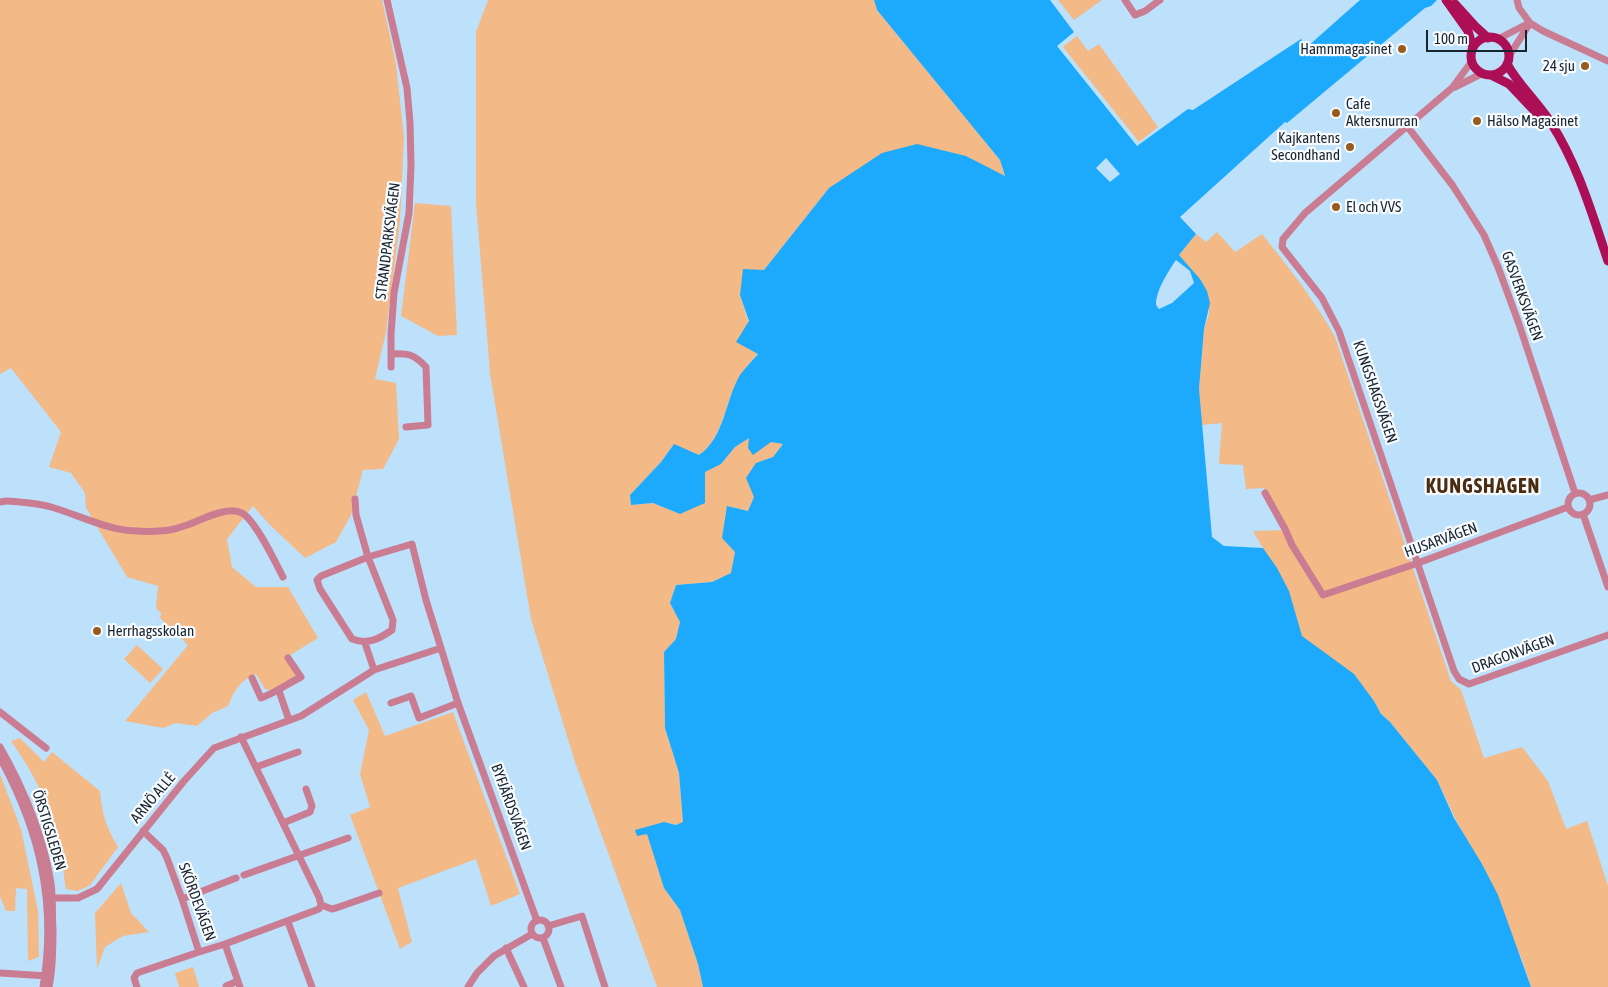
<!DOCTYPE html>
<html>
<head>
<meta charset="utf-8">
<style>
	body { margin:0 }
	#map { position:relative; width:1608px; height:987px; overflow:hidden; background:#bde0fb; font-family:"Asap Condensed",sans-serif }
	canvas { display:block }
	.scale { position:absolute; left:1426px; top:30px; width:101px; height:22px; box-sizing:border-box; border:2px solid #18252f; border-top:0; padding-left:6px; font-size:15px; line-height:18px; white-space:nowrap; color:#18252f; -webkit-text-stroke:4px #f9fcff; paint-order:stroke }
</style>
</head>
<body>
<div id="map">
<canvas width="1608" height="987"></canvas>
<div class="scale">100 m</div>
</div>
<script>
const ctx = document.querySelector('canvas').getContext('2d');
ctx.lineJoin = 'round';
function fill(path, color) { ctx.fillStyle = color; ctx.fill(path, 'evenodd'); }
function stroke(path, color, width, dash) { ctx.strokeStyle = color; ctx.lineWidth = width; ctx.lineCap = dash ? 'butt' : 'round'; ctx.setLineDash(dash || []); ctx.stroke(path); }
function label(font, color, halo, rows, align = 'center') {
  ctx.font = font + ' "Asap Condensed",sans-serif'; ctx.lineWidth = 4.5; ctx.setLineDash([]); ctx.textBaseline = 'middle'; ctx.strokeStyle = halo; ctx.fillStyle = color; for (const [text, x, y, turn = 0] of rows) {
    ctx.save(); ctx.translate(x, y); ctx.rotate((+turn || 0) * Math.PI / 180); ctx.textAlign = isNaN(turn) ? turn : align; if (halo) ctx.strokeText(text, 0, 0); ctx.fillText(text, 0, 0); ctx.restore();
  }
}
const green = new Path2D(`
	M 0,0 L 382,0 L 396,64 L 404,138 L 400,221 L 386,332 L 375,379 L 396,383 L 399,439 L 383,469 L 363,470 L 351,515 L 336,542 L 305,558 L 270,525 L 253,506 L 227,539 L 232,567 L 256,587 L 288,587 L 318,638 L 287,657 L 297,671 L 294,679 L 273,691 L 265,689 L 256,674 C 240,680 234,691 228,706 L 212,713 L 197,726 L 176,723 L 163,728 L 125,721 L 188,645 L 159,617 L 162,614 L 156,608 L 158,586 L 127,577 L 86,508 L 85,493 L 71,473 L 49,467 L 61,432 L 11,368 L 0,374 Z
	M 488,0 L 874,0 L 877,10 L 1000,160 L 1005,177 L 966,156 L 829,188 L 764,270 L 740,295 L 758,353 C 752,361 745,367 741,375 C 724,400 725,436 699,455 L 673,445 L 661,462 L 630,495 L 631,505 L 653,503 L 680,514 L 705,472 L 721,464 L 735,447 L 750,437 L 783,444 L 773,457 L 756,463 L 754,497 L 748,511 L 727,506 L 735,552 L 731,573 L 712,582 L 676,585 L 670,603 L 680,622 L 676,639 L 664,652 L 665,728 L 679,773 L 683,822 L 677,825 L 664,822 L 647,833 L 664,888 L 680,910 L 698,964 L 703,987 L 657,987 L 575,762 L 531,619 L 490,373 L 476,204 L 476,32 Z
	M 1058,0 L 1102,0 L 1074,20 Z
	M 1077,36 L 1088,51 L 1099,44 L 1158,127 L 1139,142 L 1063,47 Z
	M 415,203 L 451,206 L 457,335 L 438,336 L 401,316 Z
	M 1217,232 L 1235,252 L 1262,234 C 1289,268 1314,299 1335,337 L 1451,681 L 1461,690 L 1484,758 L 1522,747 L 1548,781 L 1566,829 L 1587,821 L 1608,886 L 1608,987 L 1531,987 L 1521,957 L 1437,780 L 1390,722 L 1381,714 L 1374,701 L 1299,640 L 1264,550 L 1253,531 L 1285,530 L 1264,488 L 1246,489 L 1243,465 L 1219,464 L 1222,423 L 1201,425 L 1199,389 L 1204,329 L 1209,314 L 1207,291 L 1179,255 L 1196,234 L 1206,242 Z
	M 137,645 L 163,669 L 150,683 L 124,659 Z
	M 366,692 L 385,736 L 453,712 L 520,894 L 491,906 L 476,859 L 398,888 L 412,942 L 400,949 L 350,815 L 370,807 L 360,774 L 369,730 L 353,700 Z
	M 20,738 L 44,762 L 52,752 L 100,791 C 102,814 106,827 118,847 L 90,885 L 78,891 L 66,889 C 63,871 62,852 57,835 C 48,801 31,769 11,741 Z
	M 0,774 L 21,829 L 38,911 L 39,957 L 28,961 L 27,889 L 16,888 L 15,911 L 6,911 L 0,896 Z
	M 121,883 L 131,913 L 149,932 L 123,936 L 105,947 L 97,969 L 95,913 Z
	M 193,967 L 199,987 L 179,987 L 175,973 Z`);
const water = new Path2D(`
	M 874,0 L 1050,0 L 1074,32 L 1057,46 L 1137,146 L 1188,109 L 1193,110 L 1301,39 L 1307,47 L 1360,0 L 1437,0 L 1431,6 L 1425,8 L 1287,123 L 1285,122 L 1180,217 L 1196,234 L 1179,255 L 1200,279 L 1207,291 L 1210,303 L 1204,329 L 1199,389 L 1212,537 L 1224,546 L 1263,548 L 1277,568 L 1289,591 L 1302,636 L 1354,674 L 1374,701 L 1381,714 L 1390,722 L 1437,780 L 1454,818 L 1482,864 L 1498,895 L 1531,987 L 703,987 L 698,964 L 680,910 L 664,888 L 647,834 L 637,836 L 635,830 L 664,822 L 676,825 L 683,822 L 679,773 L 665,728 L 664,652 L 676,639 L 680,622 L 670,603 L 676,585 L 712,582 L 731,573 L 735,552 L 722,538 L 727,506 L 748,511 L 754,497 L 746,478 L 756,463 L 773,457 L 783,444 L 771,442 L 753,455 L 748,448 L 749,438 L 735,447 L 721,464 L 705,472 L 705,503 L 680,514 L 653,503 L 631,505 L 630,495 L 661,462 L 674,444 L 699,455 C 725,437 725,400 740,375 C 745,368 752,361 758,354 L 736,342 L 749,321 L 740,295 L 743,269 L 764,270 L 829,188 L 882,153 L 917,144 L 966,156 L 1005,176 L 1000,160 L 877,10 ZM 1106,158 L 1120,174 L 1110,182 L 1096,168 ZM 1176,260 L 1190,271 L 1194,283 L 1172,303 L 1159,309 L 1156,305 C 1156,290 1168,272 1176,260 Z`);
const minor = new Path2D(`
	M 387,0 L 407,88 L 410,123 L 411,165 L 409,213 L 394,293 L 391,334 L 391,367
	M 1125,0 L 1135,15 L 1145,11 L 1160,0
	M 1517,0 L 1519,8 L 1530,23 L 1543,31 L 1608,61
	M 1498,39 L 1529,23
	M 1509,56 L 1530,23
	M 1472,61 L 1452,88 L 1305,213 L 1283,239 L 1282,247 L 1322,298 L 1339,331 L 1454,671 L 1459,679 L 1469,684 L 1608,635
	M 1455,87 L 1483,73
	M 1407,126 L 1453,186 L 1484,235 L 1498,267 L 1519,324 L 1575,493
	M 391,354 C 408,353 414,354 426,367 L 428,425 L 406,427
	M1568 504a11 11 0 1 1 22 0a11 11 0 1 1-22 0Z
	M 1265,493 L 1285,529 L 1292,545 L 1323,595 L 1418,563 L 1568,507
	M 355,499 L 356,515 L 368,557 L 321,576 L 317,580 L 320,589 L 352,639 C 368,645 379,639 392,630 L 393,620 L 368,557 L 412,544 L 426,600 L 458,703 L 537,921
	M 1589,500 L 1608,495
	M 0,502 L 6,501 C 21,502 37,503 51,507 C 91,519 114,535 158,531 C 167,531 176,529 184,526 C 200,521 227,505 242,513 C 256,521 275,562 283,577
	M 1583,514 L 1608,587
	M 365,643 L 374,670
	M 252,678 L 261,698 C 275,693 287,684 301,677 L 288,658
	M 279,691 L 289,720
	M 391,703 L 411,696 L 419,718 L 458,703
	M 0,712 L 46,748
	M 0,747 C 24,789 43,835 51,883 C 53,898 52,914 53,930 C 53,949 53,968 49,987
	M 0,758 C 40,831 57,904 43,987
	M 256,767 L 298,752
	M 283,823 L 310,812 L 312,806 L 306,789
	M 143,831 L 163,850 L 167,858 L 182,899 L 199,952 L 225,944 L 319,909 L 321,905 L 319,897 L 241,737
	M 244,875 L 348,838
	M 47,898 L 78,898 L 97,889 L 184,781 L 214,748 L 301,716 L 374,670 L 441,648
	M 182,899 L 236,878
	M 321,905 L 332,909 L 336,908 L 379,893
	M531 929a9 9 0 1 1 18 0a9 9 0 1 1-18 0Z
	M 288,922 L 312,987
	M 548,926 L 582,916 L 605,987
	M 543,938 L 561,987
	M 225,944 L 240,987
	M 506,948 L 524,987
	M 0,973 L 48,976
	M 137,987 L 134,978 L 137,973 L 199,952
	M 226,987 L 226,986 L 238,981
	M 468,987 L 477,973 L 494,956 L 532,934`);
const major = new Path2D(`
	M 1446,0 L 1468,31 L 1473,48
	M 1455,4 L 1475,26 L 1488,38
	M1471 56a19 19 0 1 1 38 0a19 19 0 1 1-38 0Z
	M 1507,64 C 1519,86 1538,102 1551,123 C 1578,165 1592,214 1608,261
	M 1491,75 L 1509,84 L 1544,121`);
const markers = [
	[1402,49,5,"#975c1d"],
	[1585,66,5,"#975c1d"],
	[1336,113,5,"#975c1d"],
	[1477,121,5,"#975c1d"],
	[1350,147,5,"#975c1d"],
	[1336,207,5,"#975c1d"],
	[97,631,5,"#975c1d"]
];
const poiNames = [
	["Hamnmagasinet",1392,49,"right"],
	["24 sju",1575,66,"right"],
	["Cafe",1346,104],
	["Aktersnurran",1346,121],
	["Hälso Magasinet",1487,121],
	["Kajkantens",1340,138,"right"],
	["Secondhand",1340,155,"right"],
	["El och VVS",1346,207],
	["Herrhagsskolan",107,631]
];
const streetNames = [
	["STRANDPARKSVÄGEN",388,241,-83],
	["GASVERKSVÄGEN",1522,296,70],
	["KUNGSHAGSVÄGEN",1375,392,71],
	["HUSARVÄGEN",1441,540,-20],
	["DRAGONVÄGEN",1513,654,-20],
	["ARNÖ ALLÉ",153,798,-50],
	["BYFJÄRDSVÄGEN",511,807,70],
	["ÖRSTIGSLEDEN",49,830,73],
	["SKÖRDEVÄGEN",197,902,70]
];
const districtNames = [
	["KUNGSHAGEN",1483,487]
];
fill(green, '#f3b986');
fill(water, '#1daafc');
stroke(minor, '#ca7c92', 7);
stroke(major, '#ac0f56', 9);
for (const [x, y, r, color] of markers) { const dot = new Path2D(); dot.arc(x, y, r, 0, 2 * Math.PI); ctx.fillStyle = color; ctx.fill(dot); stroke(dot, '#f9fcff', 2); }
label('15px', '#18252f', '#f9fcff', poiNames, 'left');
label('15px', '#18252f', '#f9fcff', streetNames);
ctx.letterSpacing = '1px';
label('bold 20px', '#4a2d10', '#f9fcff', districtNames);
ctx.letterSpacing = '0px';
</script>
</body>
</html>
